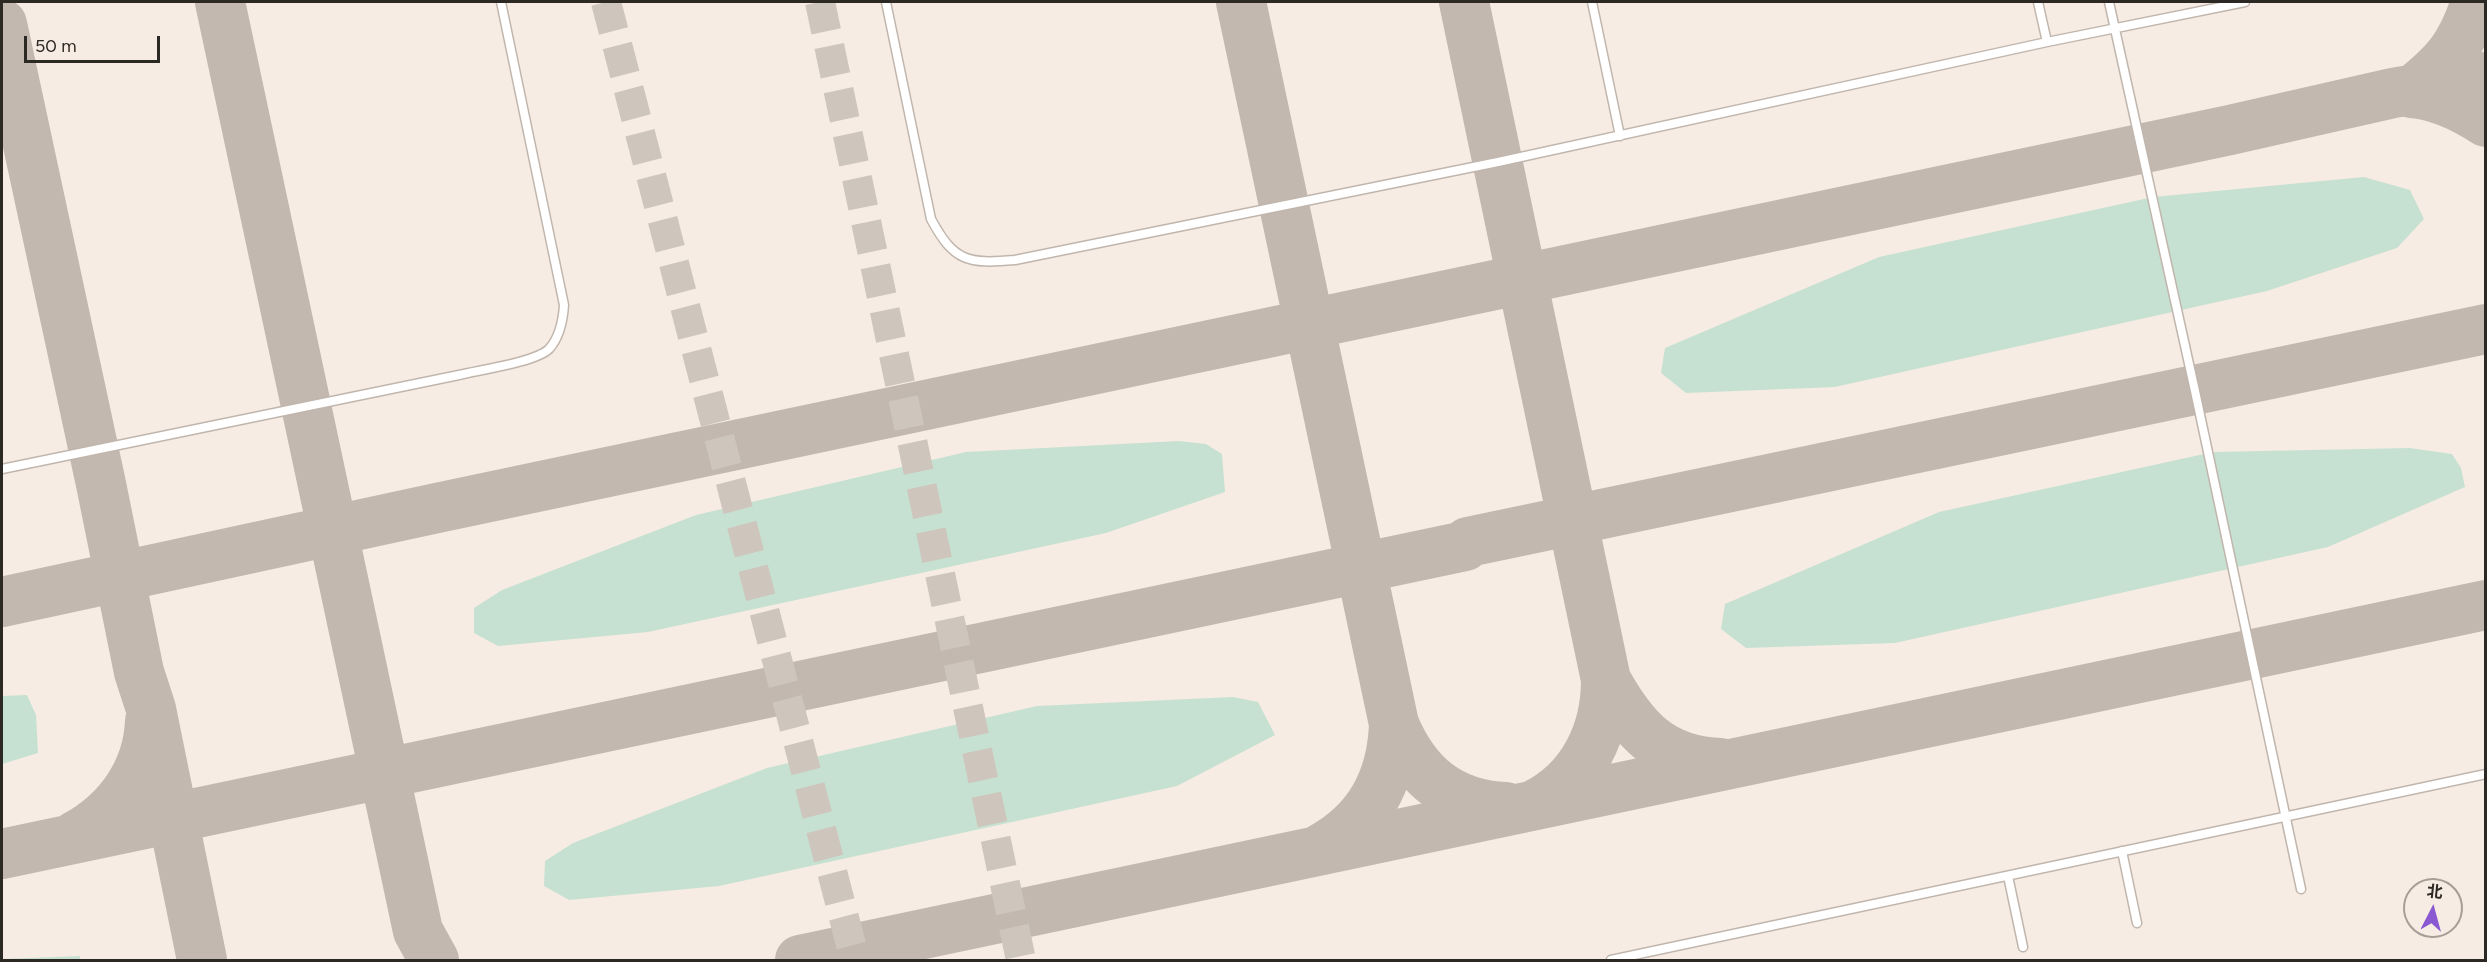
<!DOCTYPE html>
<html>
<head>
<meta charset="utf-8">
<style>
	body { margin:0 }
	#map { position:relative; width:2487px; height:962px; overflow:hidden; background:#f7ece3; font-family:Figtree,"Noto Sans SC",sans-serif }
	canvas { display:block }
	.frame { position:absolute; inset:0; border:3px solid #2c2824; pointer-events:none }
	.north { position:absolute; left:2403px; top:878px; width:60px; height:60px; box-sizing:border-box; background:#f7ece3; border:2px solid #a69e97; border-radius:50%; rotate:6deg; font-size:16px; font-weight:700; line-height:24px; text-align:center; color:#2c2824 }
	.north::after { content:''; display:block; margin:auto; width:21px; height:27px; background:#8a58d1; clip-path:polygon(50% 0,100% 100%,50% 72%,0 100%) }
	.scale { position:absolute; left:24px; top:36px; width:136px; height:27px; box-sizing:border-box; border:3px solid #2c2824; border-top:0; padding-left:8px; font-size:18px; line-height:21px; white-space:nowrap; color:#2c2824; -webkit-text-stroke:4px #f7ece3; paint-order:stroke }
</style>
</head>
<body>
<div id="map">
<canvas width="2487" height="962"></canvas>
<div class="frame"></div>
<div class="north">北</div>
<div class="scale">50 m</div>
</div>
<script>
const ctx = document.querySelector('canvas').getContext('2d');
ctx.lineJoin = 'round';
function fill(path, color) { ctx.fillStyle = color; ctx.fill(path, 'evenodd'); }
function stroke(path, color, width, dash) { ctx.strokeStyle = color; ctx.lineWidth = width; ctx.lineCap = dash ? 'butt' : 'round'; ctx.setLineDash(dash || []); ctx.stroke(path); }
const green = new Path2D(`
	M 2364,177 L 2410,190 L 2424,219 L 2397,248 L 2267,291 L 1835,387 L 1686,393 L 1661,373 L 1665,348 L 1879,257 L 2153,197 Z
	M 1179,441 L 1206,444 L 1222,454 L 1225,492 L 1106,533 L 648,632 L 498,646 L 474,633 L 474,608 L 502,590 L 696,515 L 966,452 Z
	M 2410,448 L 2452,454 L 2461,468 L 2465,487 L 2328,547 L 1895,643 L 1746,648 L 1721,629 L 1725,604 L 1939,512 L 2213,452 Z
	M 27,695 L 36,715 L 38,753 L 2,764 L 2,696 Z
	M 1233,697 L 1258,702 L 1275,735 L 1177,786 L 719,886 L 569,900 L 544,886 L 545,861 L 573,843 L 767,768 L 1037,706 Z
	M 80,956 L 80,960 L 2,960 L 2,959 Z`);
const taxiway = new Path2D(`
	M 220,2 L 418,931 L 434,960
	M 1241,2 L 1394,724 C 1415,775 1450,805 1506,807
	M 1464,2 L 1606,680 C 1606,732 1583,781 1534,805
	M 2,24 L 101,484 L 139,672 L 151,709 L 202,960
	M 2414,89 C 2449,61 2462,44 2476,2
	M 2411,93 C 2438,95 2463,107 2486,122
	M 2,602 L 437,508 L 2230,130 L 2393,93 L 2486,77
	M 1606,680 C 1633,729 1661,761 1721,763
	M 75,836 C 119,812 148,771 150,721
	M 1320,849 C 1370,822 1392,779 1394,724
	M 2,854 L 1465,546 L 1468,542 L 2486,329
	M 800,960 L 2486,605`);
const highwayTunnel = new Path2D(`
	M 606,2 L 855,960
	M 820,2 L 1021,960`);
const lane = new Path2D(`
	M 886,2 L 931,219 C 954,262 968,264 1015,260 L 1498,162 L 2047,42 L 2245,2
	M 1592,2 L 1620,136
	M 2038,2 L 2047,42
	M 2109,2 L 2195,391 L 2301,889
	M 2,469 L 459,375 C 479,370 536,362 549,349 C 560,337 563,320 564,305 L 501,2
	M 2122,851 L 2137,923
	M 2008,876 L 2023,947
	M 1611,960 L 2486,774`);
fill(green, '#c6e1d1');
stroke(taxiway, '#c2b8b0', 50);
stroke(highwayTunnel, '#cec5bd', 30, [30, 15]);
stroke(lane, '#c1b6ad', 11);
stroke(lane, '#fff', 8);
</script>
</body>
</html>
